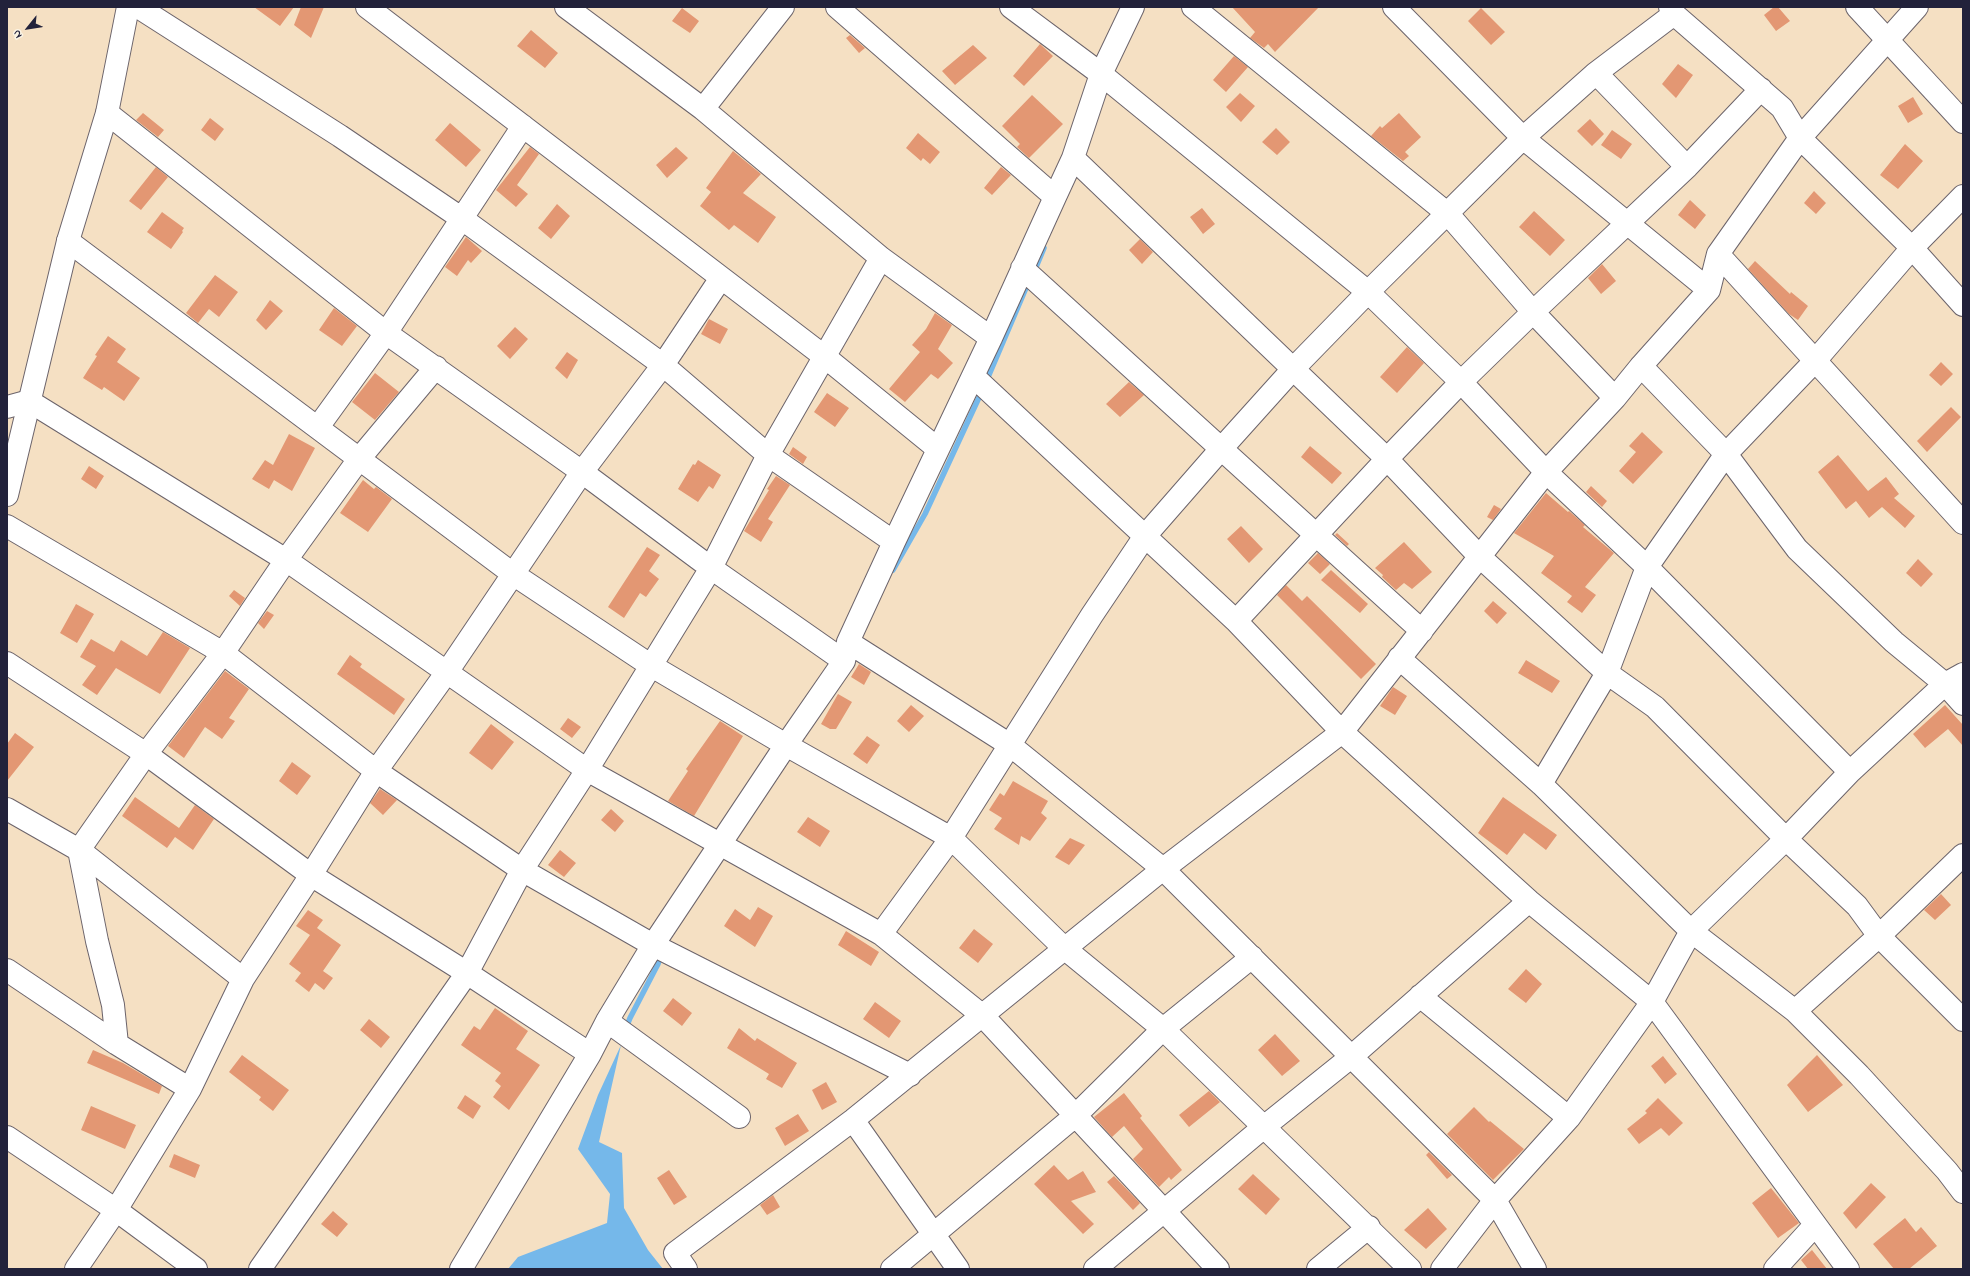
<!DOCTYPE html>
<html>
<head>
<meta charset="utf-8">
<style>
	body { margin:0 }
	#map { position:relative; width:1970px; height:1276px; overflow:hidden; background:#f5e0c3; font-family:"Indie Flower",sans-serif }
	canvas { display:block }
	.frame { position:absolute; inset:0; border:8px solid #22223b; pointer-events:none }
	.north { position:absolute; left:8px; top:8px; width:40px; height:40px; -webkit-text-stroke:3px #fcf5e5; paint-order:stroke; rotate:240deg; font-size:11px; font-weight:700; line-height:16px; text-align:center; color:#22223b }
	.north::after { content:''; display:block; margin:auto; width:14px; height:18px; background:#22223b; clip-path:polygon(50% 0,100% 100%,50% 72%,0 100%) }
</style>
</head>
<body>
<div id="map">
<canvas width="1970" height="1276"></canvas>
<div class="frame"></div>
<div class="north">N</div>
</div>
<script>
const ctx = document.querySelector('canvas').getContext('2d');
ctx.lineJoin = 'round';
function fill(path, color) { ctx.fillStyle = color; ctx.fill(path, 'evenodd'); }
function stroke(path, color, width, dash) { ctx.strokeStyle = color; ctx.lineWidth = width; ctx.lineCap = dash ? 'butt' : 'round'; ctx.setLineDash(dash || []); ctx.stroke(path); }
const water = new Path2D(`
	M 621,1045 L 599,1142 L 622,1153 L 624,1208 L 648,1250 L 663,1269 L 508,1269 L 518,1257 L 607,1223 L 610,1194 L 578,1149 L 598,1095 Z`);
const stream = new Path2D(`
	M 1034,272 L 1044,248
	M 986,382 L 1029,281
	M 893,570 L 925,514 L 982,391
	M 626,1028 L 630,1018 L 658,964 L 661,955`);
const building = new Path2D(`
	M 254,7 L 294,7 L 280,26 Z
	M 301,7 L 324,7 L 311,38 L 294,25 Z
	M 1232,7 L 1319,7 L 1275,52 L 1268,44 L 1264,48 L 1250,38 L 1255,32 Z
	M 1774,7 L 1778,7 L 1790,21 L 1776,31 L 1764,15 Z
	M 682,8 L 699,21 L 690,33 L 672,21 Z
	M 1481,8 L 1505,32 L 1491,45 L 1468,21 Z
	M 531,30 L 558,53 L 545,68 L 517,46 Z
	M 850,35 L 865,48 L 859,53 L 846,38 Z
	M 1040,44 L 1053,56 L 1024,86 L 1013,76 Z
	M 973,45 L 987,58 L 955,85 L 942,71 Z
	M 1234,56 L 1248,67 L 1226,92 L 1213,80 Z
	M 1678,64 L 1693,75 L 1676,98 L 1662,84 Z
	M 1240,93 L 1255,106 L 1241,122 L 1226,107 Z
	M 1032,95 L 1063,124 L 1029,158 L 1017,147 L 1020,144 L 1002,126 Z
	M 1913,97 L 1923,114 L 1908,123 L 1898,106 Z
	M 143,113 L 164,130 L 158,137 L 136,120 Z
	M 1399,113 L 1421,137 L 1405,152 L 1409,156 L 1403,161 L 1371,136 L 1380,126 L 1382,128 Z
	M 210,118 L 224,129 L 215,141 L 201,130 Z
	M 1590,119 L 1604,134 L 1592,146 L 1577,131 Z
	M 450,123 L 481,150 L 466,167 L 435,140 Z
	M 1276,128 L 1290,142 L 1277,155 L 1262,142 Z
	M 1612,130 L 1632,144 L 1621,159 L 1601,145 Z
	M 918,133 L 940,152 L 930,164 L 923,158 L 921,161 L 906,148 Z
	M 1905,144 L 1923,161 L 1898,189 L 1880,175 Z
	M 530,147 L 539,154 L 517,185 L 528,194 L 516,207 L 496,190 Z
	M 676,147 L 688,158 L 667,178 L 656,165 Z
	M 733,151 L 761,174 L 743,193 L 776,217 L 758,243 L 734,225 L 729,230 L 700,206 L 711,192 L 706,188 Z
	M 156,167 L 168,177 L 141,210 L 129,201 Z
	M 1001,167 L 1011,175 L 992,195 L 984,188 Z
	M 1814,191 L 1826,203 L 1816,214 L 1804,203 Z
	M 1690,200 L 1706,215 L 1695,229 L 1678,215 Z
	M 557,204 L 570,216 L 551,239 L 538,228 Z
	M 1202,208 L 1215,224 L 1203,234 L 1190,217 Z
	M 1534,211 L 1565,240 L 1550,256 L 1519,227 Z
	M 162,212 L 184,228 L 182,231 L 183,232 L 171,249 L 147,232 Z
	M 466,237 L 482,251 L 471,263 L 468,260 L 457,276 L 445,267 Z
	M 1140,239 L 1153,252 L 1142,264 L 1129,250 Z
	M 1755,261 L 1790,294 L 1791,292 L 1808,306 L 1798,320 L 1789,314 L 1748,269 Z
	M 1602,264 L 1616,281 L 1601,294 L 1588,278 Z
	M 215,275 L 238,292 L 219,317 L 209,309 L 198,323 L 186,313 Z
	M 270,300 L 283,311 L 266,330 L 256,320 Z
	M 334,308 L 357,326 L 342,346 L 319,330 Z
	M 935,313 L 952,325 L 938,349 L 953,363 L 938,379 L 931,374 L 905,402 L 889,389 L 920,352 L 912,345 L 926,329 Z
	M 709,319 L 728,329 L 720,344 L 701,334 Z
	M 515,327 L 528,339 L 510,359 L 497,346 Z
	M 108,336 L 126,349 L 117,362 L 140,378 L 124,401 L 104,387 L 102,390 L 83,378 L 97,356 L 95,355 Z
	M 1407,347 L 1424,363 L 1397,393 L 1380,377 Z
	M 567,352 L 578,360 L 567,379 L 555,368 Z
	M 1941,362 L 1953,374 L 1941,386 L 1929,375 Z
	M 375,373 L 399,392 L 375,420 L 352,402 Z
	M 1129,382 L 1144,395 L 1120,417 L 1106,404 Z
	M 827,393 L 849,408 L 835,427 L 814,412 Z
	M 1951,407 L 1961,417 L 1927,452 L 1917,441 Z
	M 1642,432 L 1663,452 L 1633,484 L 1619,471 L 1636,452 L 1629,446 Z
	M 289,434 L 315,448 L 292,491 L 274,480 L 269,489 L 252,479 L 265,460 L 273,465 Z
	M 1310,446 L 1342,473 L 1332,484 L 1301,457 Z
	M 793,447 L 807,457 L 803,464 L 789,454 Z
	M 1838,455 L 1868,491 L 1886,477 L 1899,494 L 1894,498 L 1915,516 L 1905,528 L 1882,507 L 1869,518 L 1856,501 L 1846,509 L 1818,472 Z
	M 698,460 L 721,475 L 713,489 L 709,486 L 698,502 L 678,489 L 693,464 L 695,465 Z
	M 89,466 L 104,476 L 96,489 L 81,479 Z
	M 776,476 L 790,485 L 768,519 L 773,522 L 761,542 L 744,531 L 769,490 L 767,489 Z
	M 363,480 L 374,489 L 376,487 L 392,499 L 368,532 L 340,513 Z
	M 1591,486 L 1607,501 L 1602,507 L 1586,492 Z
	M 1546,493 L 1568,512 L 1569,511 L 1585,525 L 1583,527 L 1614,553 L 1585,587 L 1596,595 L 1582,613 L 1567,602 L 1572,596 L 1541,573 L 1554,556 L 1514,533 Z
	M 1494,505 L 1501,509 L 1493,520 L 1487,517 Z
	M 1241,526 L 1263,549 L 1249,563 L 1227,539 Z
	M 1337,533 L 1349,544 L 1347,546 L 1335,535 Z
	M 1404,542 L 1432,572 L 1412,589 L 1404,583 L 1396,590 L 1382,577 L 1383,575 L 1375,568 Z
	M 647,547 L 660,555 L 649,571 L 659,579 L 646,597 L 640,593 L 624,618 L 608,607 Z
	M 1318,553 L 1330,564 L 1320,574 L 1308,563 Z
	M 1918,559 L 1933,574 L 1921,587 L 1906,573 Z
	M 1331,570 L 1368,604 L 1360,613 L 1321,580 Z
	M 1286,585 L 1302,601 L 1307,596 L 1376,664 L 1361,679 L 1277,595 Z
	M 234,590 L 245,598 L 240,606 L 229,596 Z
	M 1493,601 L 1507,613 L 1497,624 L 1484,611 Z
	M 76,604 L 94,614 L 77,643 L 60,633 Z
	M 267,611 L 274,615 L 264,629 L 258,623 Z
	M 163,632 L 190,648 L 160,694 L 116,668 L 97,695 L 82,685 L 96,666 L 80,657 L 91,639 L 114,652 L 121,640 L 147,656 Z
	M 350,655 L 362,664 L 360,667 L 405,699 L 394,715 L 337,674 Z
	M 1526,660 L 1560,681 L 1552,693 L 1518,673 Z
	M 859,664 L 871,672 L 864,685 L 851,677 Z
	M 225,671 L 249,689 L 229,718 L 235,721 L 222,739 L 205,727 L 184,758 L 168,746 Z
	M 1393,687 L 1407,696 L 1395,715 L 1380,706 Z
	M 838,694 L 852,702 L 836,729 L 830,729 L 821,724 Z
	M 911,705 L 924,716 L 909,732 L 897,721 Z
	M 1945,705 L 1963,725 L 1963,746 L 1948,729 L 1925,748 L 1913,734 Z
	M 568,718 L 581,727 L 572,738 L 560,729 Z
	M 720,721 L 743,736 L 694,816 L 668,801 L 688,771 L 686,769 Z
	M 491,724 L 514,742 L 492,770 L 469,753 Z
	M 15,733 L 34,747 L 7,781 L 7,744 Z
	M 867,736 L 880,745 L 867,764 L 853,754 Z
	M 292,762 L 311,776 L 297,795 L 279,781 Z
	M 1013,781 L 1048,801 L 1041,813 L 1047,818 L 1030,841 L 1021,836 L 1019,845 L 994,829 L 1002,818 L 989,810 L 1000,793 L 1004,796 Z
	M 380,789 L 397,800 L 383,815 L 370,803 Z
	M 135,797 L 179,828 L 195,805 L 214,819 L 193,850 L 175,837 L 167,848 L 122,816 Z
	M 1503,797 L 1557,835 L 1546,850 L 1524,833 L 1507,855 L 1478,833 Z
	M 611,809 L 624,821 L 615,832 L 601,820 Z
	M 808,817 L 830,831 L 820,847 L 797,832 Z
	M 1070,838 L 1085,845 L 1069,865 L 1055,857 Z
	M 560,850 L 576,863 L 564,877 L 548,865 Z
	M 1941,894 L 1951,905 L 1935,920 L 1924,910 Z
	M 758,907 L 773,916 L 755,947 L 724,926 L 735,909 L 750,920 Z
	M 308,910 L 323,920 L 317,928 L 341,945 L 323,971 L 333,978 L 324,990 L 315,983 L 309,992 L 295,981 L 301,973 L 289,964 L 310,935 L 296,926 Z
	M 974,929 L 993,944 L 978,963 L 959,948 Z
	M 846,931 L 879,952 L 871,966 L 838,945 Z
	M 1526,969 L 1542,984 L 1526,1003 L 1508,989 Z
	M 673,998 L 692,1013 L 682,1026 L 663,1011 Z
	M 875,1002 L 901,1021 L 889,1038 L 863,1019 Z
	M 495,1008 L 528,1031 L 516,1049 L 540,1065 L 509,1110 L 493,1097 L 501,1086 L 495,1081 L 501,1073 L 461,1045 L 474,1026 L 480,1030 Z
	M 369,1019 L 390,1037 L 381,1048 L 360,1030 Z
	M 739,1028 L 755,1041 L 757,1038 L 797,1063 L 782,1088 L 766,1079 L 769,1074 L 727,1048 Z
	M 1275,1034 L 1300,1061 L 1282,1076 L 1258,1050 Z
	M 93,1050 L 123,1063 L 162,1086 L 159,1094 L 87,1063 Z
	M 242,1055 L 289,1090 L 273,1111 L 259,1100 L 261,1097 L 229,1072 Z
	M 1817,1055 L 1843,1085 L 1808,1112 L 1787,1085 Z
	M 1663,1056 L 1677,1074 L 1665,1084 L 1651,1066 Z
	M 826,1082 L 837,1102 L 822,1110 L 812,1090 Z
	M 1209,1091 L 1220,1102 L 1189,1127 L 1179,1115 Z
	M 1124,1093 L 1142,1116 L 1140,1118 L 1182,1170 L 1171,1180 L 1169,1177 L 1159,1187 L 1133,1159 L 1143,1149 L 1124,1126 L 1112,1137 L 1094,1117 Z
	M 465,1095 L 481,1106 L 473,1119 L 457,1108 Z
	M 1658,1098 L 1683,1123 L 1669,1136 L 1661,1128 L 1639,1144 L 1627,1129 L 1647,1113 L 1645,1111 Z
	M 91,1106 L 136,1125 L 125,1149 L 81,1130 Z
	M 1474,1107 L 1489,1122 L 1490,1121 L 1524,1149 L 1493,1180 L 1447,1134 Z
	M 798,1114 L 809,1131 L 785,1146 L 775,1128 Z
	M 1429,1152 L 1452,1175 L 1447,1179 L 1426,1155 Z
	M 174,1154 L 200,1165 L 195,1178 L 169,1167 Z
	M 1054,1165 L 1068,1180 L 1083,1171 L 1096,1192 L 1071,1201 L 1094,1224 L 1083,1234 L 1034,1184 Z
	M 669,1170 L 687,1197 L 674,1205 L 657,1178 Z
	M 1253,1174 L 1280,1199 L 1266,1215 L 1238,1189 Z
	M 1114,1176 L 1140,1203 L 1133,1210 L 1107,1182 Z
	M 1871,1183 L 1886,1197 L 1856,1229 L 1843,1213 Z
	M 1771,1188 L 1799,1223 L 1778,1238 L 1752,1203 Z
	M 773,1195 L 780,1207 L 767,1215 L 760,1205 Z
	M 1428,1208 L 1447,1229 L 1426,1249 L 1404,1230 Z
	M 333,1211 L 348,1224 L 337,1237 L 321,1224 Z
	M 1905,1218 L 1916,1232 L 1921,1227 L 1937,1246 L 1909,1269 L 1894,1269 L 1873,1244 Z
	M 1812,1250 L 1827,1269 L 1808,1269 L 1801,1260 Z`);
const street = new Path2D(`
	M 138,7 L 340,136 L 461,218 L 663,365 L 768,455 L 894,542
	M 367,7 L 825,357 L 938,449
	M 566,7 L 703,109 L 881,258 L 991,338
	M 837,7 L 1055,197
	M 1011,7 L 1101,74 L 1368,292 L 1461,382 L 1546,472 L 1647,567 L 1850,772
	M 1193,7 L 1448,214 L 1533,312 L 1615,398
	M 1394,7 L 1523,138 L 1709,290
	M 1670,7 L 1674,14 L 1782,108 L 1800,138 L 1912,248 L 1963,305
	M 1857,7 L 1963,122
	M 1596,73 L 1687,167
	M 703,109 L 783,7
	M 107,113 L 386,333 L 582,472 L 711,568 L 844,661
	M 1073,158 L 1387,459 L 1479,556 L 1607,673 L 1655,707 L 1786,839 L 1857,906 L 1879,936 L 1963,1020
	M 68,241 L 513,574 L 650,665 L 786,745 L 951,838 L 1064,948 L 1163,1029 L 1410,1269
	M 1718,254 L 1963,523
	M 1022,268 L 1422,631
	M 1641,366 L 1726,454 L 1797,549 L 1894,642 L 1945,684 L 1963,704
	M 973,376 L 1236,621 L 1342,732 L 1529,901 L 1652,1002 L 1848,1269
	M 7,407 L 29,401 L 286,560 L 587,770 L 881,934 L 983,1016 L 1218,1269
	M 318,427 L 386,333 L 523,126
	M 7,526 L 223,653 L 376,771 L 522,870 L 653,945 L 910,1075
	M 1236,621 L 1387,459 L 1461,382 L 1533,312 L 1687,167 L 1761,89
	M 848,642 L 1010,745 L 1163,869 L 1495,1200 L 1535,1269
	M 1399,658 L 1541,784 L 1691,931 L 1795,1011 L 1859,1075 L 1947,1171 L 1963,1192
	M 7,663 L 146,754 L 311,875 L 467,973 L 590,1054
	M 1541,784 L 1607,673 L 1647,567 L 1726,454 L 1814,362 L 1912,248 L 1963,196
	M 7,809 L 79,850 L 243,979
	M 881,934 L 951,838 L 1092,615 L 1145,536 L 1221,449 L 1293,369 L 1368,292 L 1523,138 L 1596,73 L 1674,14
	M 7,970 L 117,1044 L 190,1089
	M 1420,996 L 1569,1118
	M 1795,1011 L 1879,936 L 1963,855
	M 607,1021 L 739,1117
	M 117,1044 L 113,1005 L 97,941 L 79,850 L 146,754 L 223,653 L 286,560 L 359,459 L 436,367
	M 853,1120 L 958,1269
	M 7,1137 L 116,1210 L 196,1269
	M 76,1269 L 116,1210 L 190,1089 L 243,979 L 311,875 L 376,771 L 447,672 L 582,472 L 663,365 L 721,278
	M 260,1269 L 467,973 L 522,870 L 587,770 L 711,568 L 768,455 L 881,258
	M 461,1269 L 590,1054 L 607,1021 L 653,945 L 786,745 L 844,661 L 848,642 L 894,542 L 991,338 L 1055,197 L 1073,158 L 1101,74 L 1133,7
	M 686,1269 L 675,1253 L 853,1120 L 1163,869 L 1342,732 L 1546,472 L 1615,398 L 1641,366 L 1709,290 L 1718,254 L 1800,138 L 1917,7
	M 892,1269 L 1075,1116 L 1163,1029 L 1252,957
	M 1095,1269 L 1265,1126 L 1351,1057 L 1529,901
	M 1318,1269 L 1369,1227
	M 1442,1269 L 1495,1200 L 1569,1118 L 1652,1002 L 1691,931 L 1786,839 L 1850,772 L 1945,684 L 1963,674
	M 1775,1269 L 1815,1225`);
const secondary = new Path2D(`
	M 7,495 L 68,241 L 107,113 L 128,7`);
fill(water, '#75b8ea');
stroke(stream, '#75b8ea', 5.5);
fill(building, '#e39773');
stroke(street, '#6c646b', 24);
stroke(secondary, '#6c646b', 24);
stroke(street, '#fff', 22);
stroke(secondary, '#fff', 22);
</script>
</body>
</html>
